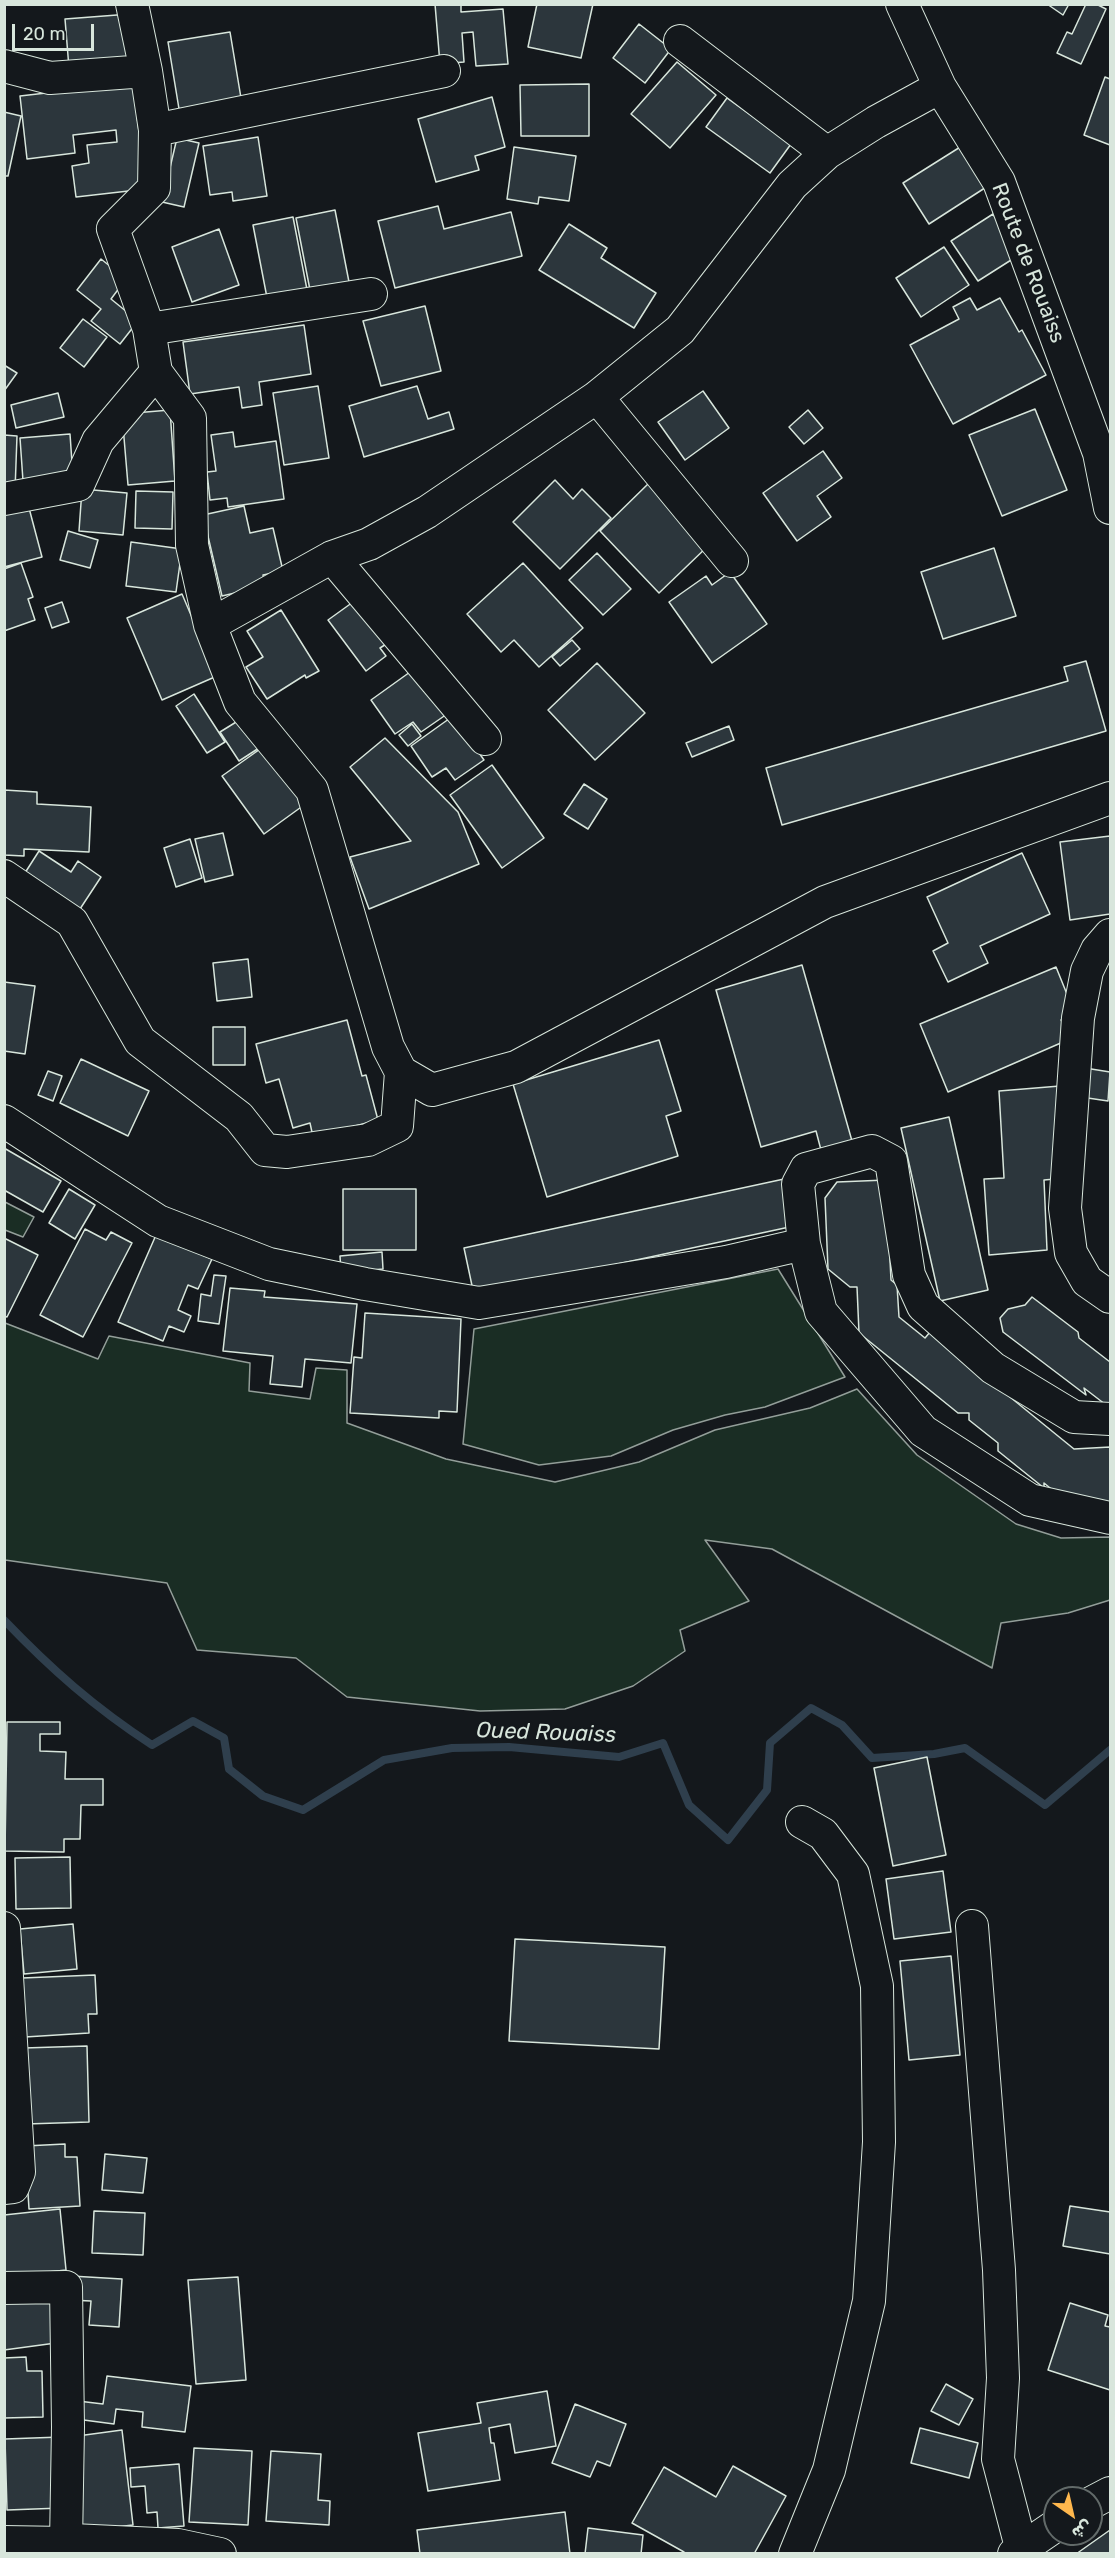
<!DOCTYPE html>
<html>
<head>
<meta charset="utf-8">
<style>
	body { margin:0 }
	#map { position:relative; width:1115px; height:2558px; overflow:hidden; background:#14181c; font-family:Rubik,"Noto Sans Arabic",sans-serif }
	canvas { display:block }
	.frame { position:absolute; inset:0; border:6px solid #d8e6dc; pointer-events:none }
	.north { position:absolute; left:1043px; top:2486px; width:60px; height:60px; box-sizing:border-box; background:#14181c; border:2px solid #626a69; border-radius:50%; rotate:146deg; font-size:16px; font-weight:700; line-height:24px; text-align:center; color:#d8e6dc }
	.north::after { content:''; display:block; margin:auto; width:21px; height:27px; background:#ffb74d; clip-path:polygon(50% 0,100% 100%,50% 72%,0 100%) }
	.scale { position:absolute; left:12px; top:24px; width:82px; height:27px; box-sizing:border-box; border:3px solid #d8e6dc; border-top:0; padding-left:8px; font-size:18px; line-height:21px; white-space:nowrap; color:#d8e6dc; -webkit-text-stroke:4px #14181c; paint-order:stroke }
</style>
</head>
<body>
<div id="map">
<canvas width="1115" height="2558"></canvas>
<div class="frame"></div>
<div class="north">ش</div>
<div class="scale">20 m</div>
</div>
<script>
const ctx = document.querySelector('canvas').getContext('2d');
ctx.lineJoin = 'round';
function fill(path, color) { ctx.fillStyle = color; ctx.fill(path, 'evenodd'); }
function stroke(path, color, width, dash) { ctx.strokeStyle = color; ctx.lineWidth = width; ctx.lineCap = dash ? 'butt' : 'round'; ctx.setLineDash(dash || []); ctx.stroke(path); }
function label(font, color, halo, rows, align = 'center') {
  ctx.font = font + ' Rubik,sans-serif'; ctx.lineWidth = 4.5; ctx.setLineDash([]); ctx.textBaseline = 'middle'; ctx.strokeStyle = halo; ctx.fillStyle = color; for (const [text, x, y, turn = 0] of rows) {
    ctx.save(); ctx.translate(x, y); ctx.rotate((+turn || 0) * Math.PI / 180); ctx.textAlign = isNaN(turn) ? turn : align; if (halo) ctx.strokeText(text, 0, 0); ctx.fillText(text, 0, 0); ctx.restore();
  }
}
const green = new Path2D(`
	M 5,1202 L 34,1217 L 23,1237 L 5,1230 Z
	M 778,1269 L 845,1377 L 765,1407 L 725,1415 L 673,1430 L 611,1456 L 539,1465 L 463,1444 L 474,1329 Z
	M 5,1323 L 98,1359 L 109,1336 L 250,1363 L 249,1391 L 310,1399 L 316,1368 L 347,1370 L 347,1423 L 446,1459 L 555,1482 L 639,1462 L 715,1430 L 810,1408 L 857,1389 L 917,1455 L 1016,1524 L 1061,1538 L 1110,1537 L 1110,1600 L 1068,1613 L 1001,1623 L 992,1668 L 772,1549 L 705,1540 L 749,1601 L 680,1630 L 685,1651 L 633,1686 L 565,1709 L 480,1711 L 347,1697 L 296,1658 L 197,1650 L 167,1583 L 5,1560 Z`);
const stream = new Path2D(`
	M 4,1620 C 52,1670 94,1707 152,1745 L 193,1721 L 224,1738 L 229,1769 L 263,1796 L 303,1810 L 384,1760 L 452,1748 L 509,1747 L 619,1757 L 663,1743 L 689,1805 L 728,1840 L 767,1790 L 770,1743 L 811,1708 L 842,1725 L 872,1758 L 934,1754 L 965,1748 L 1045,1805 L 1110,1750`);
const building = new Path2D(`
	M 435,4 L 461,4 L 461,12 L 503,9 L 508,64 L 476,66 L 473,32 L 462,33 L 464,62 L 440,64 Z
	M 537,4 L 593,4 L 581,58 L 528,47 Z
	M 1047,4 L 1069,4 L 1063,15 Z
	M 1086,4 L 1096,4 L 1106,9 L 1081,64 L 1057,53 L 1067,32 L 1072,34 Z
	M 130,14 L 134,62 L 69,68 L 65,19 Z
	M 639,24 L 671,49 L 645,83 L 613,58 Z
	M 230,32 L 242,104 L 180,115 L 168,42 Z
	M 677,62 L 716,95 L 670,148 L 631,114 Z
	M 1105,77 L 1110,79 L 1110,145 L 1084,135 Z
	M 133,83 L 146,189 L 76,197 L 72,166 L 89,163 L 87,145 L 117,142 L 116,130 L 73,135 L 75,153 L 27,159 L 20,96 Z
	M 589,84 L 589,136 L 521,136 L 520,85 Z
	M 492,97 L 505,147 L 475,156 L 479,170 L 436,182 L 418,119 Z
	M 727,98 L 791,144 L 770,173 L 706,127 Z
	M 4,112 L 21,116 L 8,176 L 4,176 Z
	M 258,137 L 267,196 L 233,201 L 232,192 L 210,195 L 203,146 Z
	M 177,138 L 199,143 L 184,207 L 162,202 Z
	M 965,144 L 991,184 L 929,224 L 903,183 Z
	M 514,147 L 576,156 L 569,201 L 539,197 L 538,204 L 507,199 Z
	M 438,206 L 444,229 L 511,212 L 522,256 L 395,288 L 378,221 Z
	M 335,210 L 349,282 L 310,290 L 296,218 Z
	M 993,214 L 1019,255 L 978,281 L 951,241 Z
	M 293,217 L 309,300 L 269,308 L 253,225 Z
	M 569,224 L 607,248 L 601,258 L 656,293 L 634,328 L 539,270 Z
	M 219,229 L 239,285 L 192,302 L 172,247 Z
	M 944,247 L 969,285 L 921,317 L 896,278 Z
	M 101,259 L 126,279 L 111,299 L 138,321 L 120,344 L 91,321 L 101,309 L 77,290 Z
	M 970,298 L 977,310 L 1000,298 L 1019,332 L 1022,330 L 1046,375 L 953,424 L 910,345 L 959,319 L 953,307 Z
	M 425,306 L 441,371 L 381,386 L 363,321 Z
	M 83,319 L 107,337 L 84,367 L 60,348 Z
	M 304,325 L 311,374 L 259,382 L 262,405 L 242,408 L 239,387 L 190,394 L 183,342 Z
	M 4,365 L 17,373 L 4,391 Z
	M 318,386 L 329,458 L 284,465 L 273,393 Z
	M 417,386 L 428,419 L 449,412 L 454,429 L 364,457 L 349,406 Z
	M 703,391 L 729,428 L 685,460 L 658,422 Z
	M 58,393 L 64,417 L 16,428 L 11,405 Z
	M 1035,409 L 1067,490 L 1002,516 L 969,435 Z
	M 170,410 L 175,481 L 128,485 L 122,414 Z
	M 808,410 L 823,428 L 804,444 L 789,427 Z
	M 233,432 L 235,447 L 276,441 L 284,499 L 228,507 L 227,498 L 210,500 L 207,472 L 216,471 L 211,435 Z
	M 70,434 L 73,477 L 23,481 L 20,438 Z
	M 4,435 L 17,436 L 15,491 L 4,491 Z
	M 823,451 L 842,478 L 817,496 L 831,517 L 797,541 L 763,493 Z
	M 555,480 L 573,499 L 582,489 L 611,518 L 560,569 L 513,522 Z
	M 649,483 L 709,545 L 659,593 L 600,531 Z
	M 82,489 L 127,493 L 123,535 L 79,531 Z
	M 136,491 L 173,492 L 172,529 L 135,528 Z
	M 244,506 L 250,533 L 273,528 L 283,571 L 263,575 L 265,586 L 222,596 L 203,515 Z
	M 29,508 L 42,557 L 4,567 L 4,515 Z
	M 68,531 L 98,540 L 90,568 L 60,560 Z
	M 131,542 L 182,549 L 176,592 L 126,586 Z
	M 994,548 L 1016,616 L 943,639 L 921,572 Z
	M 597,553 L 631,589 L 603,615 L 569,580 Z
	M 21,563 L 33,597 L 28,599 L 35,620 L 4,631 L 4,569 Z
	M 523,563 L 583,628 L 539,667 L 514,640 L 501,652 L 467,614 Z
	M 730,572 L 767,624 L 712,663 L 669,602 L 706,576 L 712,585 Z
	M 182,594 L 217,676 L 162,700 L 127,618 Z
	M 360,597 L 391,641 L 380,648 L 386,656 L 366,671 L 328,620 Z
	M 62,602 L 69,622 L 52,628 L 45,608 Z
	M 281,610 L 319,671 L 306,678 L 305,675 L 267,699 L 246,667 L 263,657 L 247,631 Z
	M 572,640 L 580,649 L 560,666 L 552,657 Z
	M 1086,661 L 1106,731 L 782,825 L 766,768 L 1068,681 L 1064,667 Z
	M 597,663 L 645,713 L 595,760 L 548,710 Z
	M 417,667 L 450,712 L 421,732 L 413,722 L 395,734 L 371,700 Z
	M 194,694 L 225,742 L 207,753 L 176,706 Z
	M 453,716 L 484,760 L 455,780 L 446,768 L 432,777 L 411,746 Z
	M 241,719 L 259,748 L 239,761 L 220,732 Z
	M 412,724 L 421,736 L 408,746 L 399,735 Z
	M 729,726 L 734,740 L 692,757 L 686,743 Z
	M 385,738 L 458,812 L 479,864 L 369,909 L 350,857 L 411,841 L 350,767 Z
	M 263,747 L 304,805 L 264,834 L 222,776 Z
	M 492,765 L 544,838 L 502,868 L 450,795 Z
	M 584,784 L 607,799 L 588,829 L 564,814 Z
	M 4,790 L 37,792 L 37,804 L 91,807 L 89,852 L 24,849 L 24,856 L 4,855 Z
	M 223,833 L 233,875 L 205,882 L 195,839 Z
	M 1110,836 L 1110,914 L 1070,920 L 1060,842 Z
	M 190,839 L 202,878 L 176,887 L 164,848 Z
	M 39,851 L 71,872 L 78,861 L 101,877 L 78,912 L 23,876 Z
	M 1022,853 L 1050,914 L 980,946 L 988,963 L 948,982 L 933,951 L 948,943 L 927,897 Z
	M 248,959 L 252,997 L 217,1001 L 213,963 Z
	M 802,965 L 852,1141 L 821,1150 L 816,1131 L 761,1147 L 716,990 Z
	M 1056,967 L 1075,1014 L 1061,1020 L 1070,1039 L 948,1092 L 920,1024 Z
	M 4,982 L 35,986 L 25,1054 L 4,1051 Z
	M 347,1020 L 362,1076 L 366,1075 L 378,1120 L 313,1137 L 310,1123 L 293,1128 L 279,1079 L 266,1083 L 256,1044 Z
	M 213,1027 L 245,1027 L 245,1065 L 213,1065 Z
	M 659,1040 L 681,1111 L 666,1116 L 678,1156 L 547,1197 L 513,1084 Z
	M 81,1059 L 149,1091 L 128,1136 L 60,1103 Z
	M 1085,1068 L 1110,1072 L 1108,1101 L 1081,1097 Z
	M 48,1071 L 62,1076 L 53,1101 L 38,1095 Z
	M 1060,1086 L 1066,1178 L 1044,1180 L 1047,1250 L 989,1255 L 984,1179 L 1004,1178 L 999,1091 Z
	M 949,1117 L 988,1290 L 940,1301 L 901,1128 Z
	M 4,1148 L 61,1181 L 43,1212 L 4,1190 Z
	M 784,1179 L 794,1226 L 474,1295 L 464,1248 Z
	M 886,1180 L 891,1280 L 897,1285 L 899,1317 L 925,1338 L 930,1332 L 1074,1449 L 1110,1447 L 1110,1504 L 1072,1506 L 1044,1483 L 1044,1488 L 998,1451 L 998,1443 L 969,1420 L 969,1413 L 958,1413 L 859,1333 L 857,1287 L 850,1287 L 828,1269 L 825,1198 L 837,1182 Z
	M 69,1189 L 95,1205 L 75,1239 L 49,1223 Z
	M 343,1189 L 416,1189 L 416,1250 L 343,1250 Z
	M 85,1229 L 106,1240 L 111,1232 L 132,1243 L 83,1337 L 40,1315 Z
	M 156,1235 L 212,1259 L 198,1289 L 188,1285 L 178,1310 L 191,1316 L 184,1332 L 169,1326 L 163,1341 L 118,1322 Z
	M 4,1238 L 38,1255 L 7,1317 L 4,1316 Z
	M 382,1252 L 383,1269 L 341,1273 L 340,1256 Z
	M 214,1275 L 226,1276 L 219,1324 L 198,1321 L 201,1294 L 211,1296 Z
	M 230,1288 L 265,1291 L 264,1297 L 357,1304 L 351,1363 L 305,1359 L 302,1387 L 270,1384 L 273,1356 L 223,1351 Z
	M 1032,1297 L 1078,1332 L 1079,1338 L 1110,1362 L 1110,1408 L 1084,1388 L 1086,1395 L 1003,1332 L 1000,1318 L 1008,1309 L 1025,1305 Z
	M 365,1313 L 461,1319 L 457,1412 L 439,1411 L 439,1418 L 350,1413 L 354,1357 L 362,1358 Z
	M 7,1722 L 60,1722 L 60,1734 L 40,1734 L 40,1751 L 66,1752 L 65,1779 L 103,1779 L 103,1805 L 81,1805 L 80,1839 L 64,1839 L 64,1852 L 5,1851 Z
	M 927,1757 L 946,1855 L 893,1866 L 874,1768 Z
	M 70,1857 L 71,1908 L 16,1909 L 15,1858 Z
	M 943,1871 L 951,1932 L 894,1939 L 886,1879 Z
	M 73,1924 L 77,1969 L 24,1974 L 20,1929 Z
	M 515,1939 L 665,1947 L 659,2049 L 509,2041 Z
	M 951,1956 L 960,2055 L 909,2060 L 900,1961 Z
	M 95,1975 L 97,2014 L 88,2014 L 89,2033 L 25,2037 L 22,1978 Z
	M 87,2046 L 89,2122 L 26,2124 L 24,2048 Z
	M 65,2144 L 65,2157 L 77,2157 L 80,2206 L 29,2209 L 25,2146 Z
	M 105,2154 L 147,2158 L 143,2193 L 102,2190 Z
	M 1070,2206 L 1110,2212 L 1110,2254 L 1063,2246 Z
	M 60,2209 L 66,2270 L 4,2277 L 4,2215 Z
	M 94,2211 L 145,2213 L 143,2255 L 92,2253 Z
	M 71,2276 L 122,2279 L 119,2327 L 89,2325 L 91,2301 L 69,2300 Z
	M 238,2277 L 246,2380 L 196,2384 L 188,2280 Z
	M 49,2291 L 56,2343 L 4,2350 L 4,2297 Z
	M 1070,2303 L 1108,2315 L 1105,2326 L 1110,2327 L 1110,2390 L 1048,2370 Z
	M 26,2357 L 27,2371 L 42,2371 L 43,2417 L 4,2418 L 4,2358 Z
	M 107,2376 L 191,2386 L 185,2432 L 142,2427 L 143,2412 L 116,2409 L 114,2424 L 76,2419 L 78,2401 L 103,2404 Z
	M 946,2384 L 973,2399 L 959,2425 L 931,2411 Z
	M 547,2391 L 556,2446 L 515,2453 L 510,2424 L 489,2428 L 491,2443 L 494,2443 L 500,2480 L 428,2491 L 418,2433 L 481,2423 L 477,2403 Z
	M 575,2404 L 626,2424 L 610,2466 L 597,2461 L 590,2477 L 552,2463 Z
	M 920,2428 L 978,2443 L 969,2478 L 911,2463 Z
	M 122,2430 L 133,2525 L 81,2531 L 70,2437 Z
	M 61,2437 L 62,2508 L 7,2510 L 5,2439 Z
	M 194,2448 L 252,2451 L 248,2525 L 189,2522 Z
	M 271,2451 L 321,2454 L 318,2500 L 330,2501 L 329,2525 L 266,2521 Z
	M 179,2464 L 184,2526 L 158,2528 L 157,2512 L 147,2513 L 145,2486 L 131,2487 L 130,2468 Z
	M 733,2466 L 786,2496 L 754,2554 L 683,2554 L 684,2552 L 632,2523 L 664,2467 L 716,2497 Z
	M 565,2512 L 570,2554 L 420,2554 L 417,2530 Z
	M 588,2528 L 643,2535 L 641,2554 L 585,2554 Z
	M 1110,2530 L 1110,2554 L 1076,2554 Z`);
const minor = new Path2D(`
	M 132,4 L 146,71 L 155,130 L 154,188 L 113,229 L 149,329 L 156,372 L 190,418 L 192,545 L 210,625 L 240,702 L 312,790 L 388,1047 L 401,1072 L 432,1090 L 516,1067 L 825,902 L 1110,798
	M 902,4 L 940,87 L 999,182 L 1099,453 L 1110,459
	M 680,41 L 827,153
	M 4,66 L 50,78 L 146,71
	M 155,130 L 444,71
	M 149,329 L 371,294
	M 597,397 L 732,561
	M 1099,453 L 1110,508
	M 4,499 L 78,485 L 98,441 L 156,372
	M 332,557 L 485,739
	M 210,625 L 332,557 L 369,544 L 427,512 L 597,397 L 680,330 L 792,185 L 827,153 L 876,122 L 940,87
	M 4,876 L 72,922 L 140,1041 L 239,1117 L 265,1150 L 287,1152 L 368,1140 L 397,1126 L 401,1072
	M 1110,935 L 1097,950 L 1087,971 L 1078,1018 L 1065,1208 L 1071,1253 L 1087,1281 L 1110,1297
	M 4,1121 L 158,1221 L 269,1264 L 365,1284 L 479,1303 L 726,1262 L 804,1244
	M 1110,1419 L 1074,1417 L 993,1368 L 923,1306 L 909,1275 L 891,1161 L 872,1151 L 806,1169 L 798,1184 L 804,1244 L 821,1312 L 923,1431 L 1030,1500 L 1110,1518
	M 972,1926 L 999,2270 L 1003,2378 L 998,2459 L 1021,2547
	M 4,1928 L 19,2172 L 13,2187 L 4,2188
	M 4,2288 L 66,2287 L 68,2427 L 66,2543
	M 1091,2503 L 1110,2493
	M 4,2542 L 66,2543 L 72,2540 L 178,2545 L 220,2554
	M 795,2554 L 829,2470 L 869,2301 L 879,2142 L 877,1986 L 853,1874 L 823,1834 L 802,1822
	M 1014,2554 L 1055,2526`);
const streetNames = [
	["Route de Rouaiss",1028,263,69]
];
const waterNames = [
	["Oued Rouaiss",546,1733,2]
];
fill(green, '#1a2d24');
stroke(green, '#939e99', 1.5);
stroke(stream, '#2f3f4d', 8);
fill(building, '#2c363c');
stroke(building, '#d8e6dc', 1.5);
stroke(minor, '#d8e6dc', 34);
stroke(minor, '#14181c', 32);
label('21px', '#d8e6dc', '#14181c', streetNames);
label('italic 22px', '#d8e6dc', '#14181c', waterNames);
</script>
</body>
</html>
